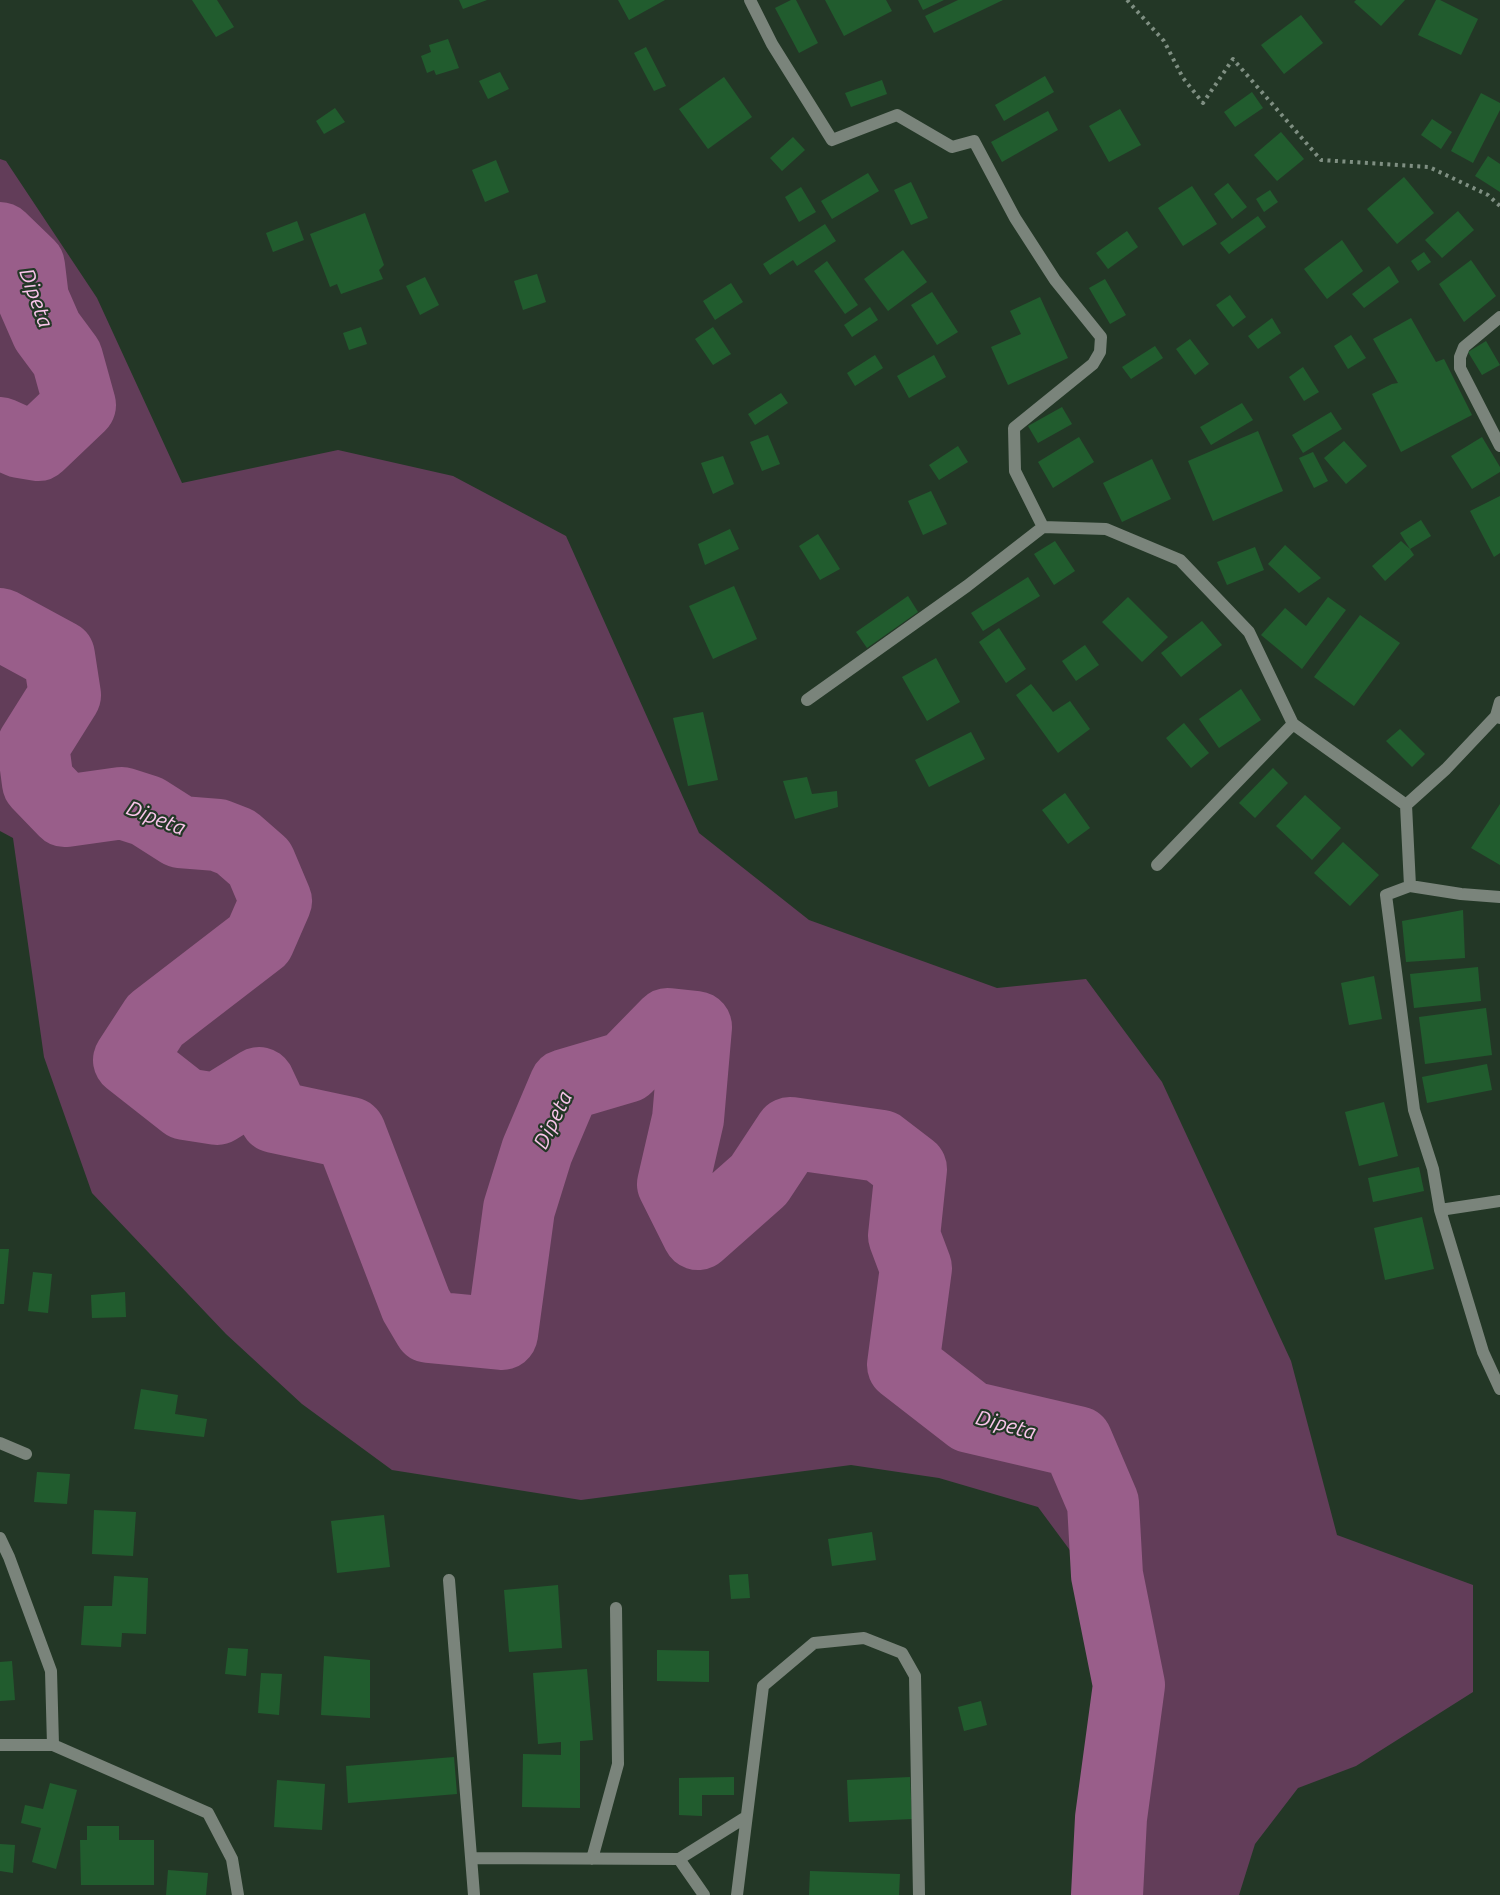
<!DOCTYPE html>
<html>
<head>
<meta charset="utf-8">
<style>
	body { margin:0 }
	canvas { display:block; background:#233726 }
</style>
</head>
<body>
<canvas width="1500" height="1895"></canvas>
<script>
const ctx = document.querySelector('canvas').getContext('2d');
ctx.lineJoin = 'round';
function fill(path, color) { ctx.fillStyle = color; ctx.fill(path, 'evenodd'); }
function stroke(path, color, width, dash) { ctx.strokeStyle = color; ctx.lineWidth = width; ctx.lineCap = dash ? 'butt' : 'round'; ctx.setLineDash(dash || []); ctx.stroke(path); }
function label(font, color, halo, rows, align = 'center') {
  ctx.font = font + ' Ubuntu,sans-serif'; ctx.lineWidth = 4.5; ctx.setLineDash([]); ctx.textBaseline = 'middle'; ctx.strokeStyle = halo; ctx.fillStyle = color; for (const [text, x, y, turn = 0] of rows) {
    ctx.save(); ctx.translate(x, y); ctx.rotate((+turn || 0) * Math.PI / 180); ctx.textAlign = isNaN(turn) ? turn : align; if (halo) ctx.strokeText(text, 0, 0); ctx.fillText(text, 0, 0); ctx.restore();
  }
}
const green = new Path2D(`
	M 0,159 L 6,161 L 97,298 L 182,483 L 338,450 L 453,476 L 566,536 L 699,833 L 809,920 L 997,988 L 1086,979 L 1162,1082 L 1291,1361 L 1337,1535 L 1473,1585 L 1473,1692 L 1356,1766 L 1298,1788 L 1255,1844 L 1239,1895 L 1083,1895 L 1105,1690 L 1072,1553 L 1038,1507 L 939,1478 L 851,1465 L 581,1500 L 392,1470 L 302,1404 L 226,1334 L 92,1193 L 44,1057 L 13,838 L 0,831 Z`);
const river = new Path2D(`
	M 0,238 L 29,266 L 33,299 L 47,331 L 67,358 L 80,405 L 38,445 L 20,442 L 0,433
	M 0,624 L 59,656 L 65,695 L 33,746 L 38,783 L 65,811 L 122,803 L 147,811 L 180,832 L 218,835 L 236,842 L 260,863 L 276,901 L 259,940 L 155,1020 L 129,1060 L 185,1104 L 217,1109 L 259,1083 L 275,1117 L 350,1133 L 416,1305 L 429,1327 L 502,1334 L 519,1209 L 537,1151 L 565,1085 L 626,1067 L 668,1024 L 696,1027 L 688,1119 L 673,1184 L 698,1234 L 759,1180 L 790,1133 L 881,1146 L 911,1169 L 904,1236 L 916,1268 L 903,1365 L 970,1417 L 1077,1442 L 1103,1503 L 1107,1575 L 1129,1685 L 1111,1818 L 1107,1895`);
const building = new Path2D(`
	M 192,0 L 217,0 L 234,27 L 216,37 Z
	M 459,0 L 487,0 L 463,9 Z
	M 618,0 L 665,0 L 629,20 Z
	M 791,0 L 796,0 L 818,43 L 799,53 L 775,8 Z
	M 825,0 L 886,0 L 892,11 L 844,36 Z
	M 918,0 L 944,0 L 923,10 Z
	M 958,0 L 1003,0 L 934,33 L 925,16 Z
	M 1356,0 L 1405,0 L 1381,26 L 1354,2 Z
	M 1436,0 L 1440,0 L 1478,19 L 1461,55 L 1418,35 Z
	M 1301,15 L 1323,43 L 1284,74 L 1261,45 Z
	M 448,39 L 459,68 L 436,75 L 434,70 L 427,73 L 421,56 L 431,52 L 429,45 Z
	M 646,47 L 666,86 L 654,91 L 634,53 Z
	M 500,72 L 509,89 L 488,99 L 479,81 Z
	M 1045,76 L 1054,92 L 1004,121 L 995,105 Z
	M 724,77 L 752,117 L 708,149 L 679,109 Z
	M 882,80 L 887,94 L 851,107 L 845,93 Z
	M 1252,92 L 1263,108 L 1235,127 L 1224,112 Z
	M 1481,93 L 1500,103 L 1500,110 L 1473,163 L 1451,151 Z
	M 335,108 L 345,122 L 324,134 L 316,121 Z
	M 1120,109 L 1141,145 L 1109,162 L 1089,126 Z
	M 1048,111 L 1058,130 L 1002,162 L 991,142 Z
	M 1432,119 L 1452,132 L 1441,149 L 1421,135 Z
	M 1281,132 L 1304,159 L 1277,181 L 1254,155 Z
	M 793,137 L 805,150 L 782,171 L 770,158 Z
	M 1488,156 L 1500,164 L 1500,192 L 1475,176 Z
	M 496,160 L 509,192 L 485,202 L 472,170 Z
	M 868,173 L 879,191 L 832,219 L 821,201 Z
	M 1404,177 L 1434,213 L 1397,244 L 1367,209 Z
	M 911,182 L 928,218 L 911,225 L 894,190 Z
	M 1228,183 L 1247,207 L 1232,219 L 1214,194 Z
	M 1192,186 L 1217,224 L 1183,246 L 1158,208 Z
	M 801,187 L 816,212 L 799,222 L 785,197 Z
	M 1270,190 L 1278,202 L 1264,212 L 1256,199 Z
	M 1458,211 L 1474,230 L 1442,258 L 1425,240 Z
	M 365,213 L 384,265 L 379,270 L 383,279 L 341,294 L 337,284 L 330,287 L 310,234 Z
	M 1258,216 L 1266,227 L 1229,254 L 1220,243 Z
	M 297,221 L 304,240 L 273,252 L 266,233 Z
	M 825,224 L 836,241 L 797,266 L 793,260 L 770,275 L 763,264 Z
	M 1127,231 L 1138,247 L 1108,269 L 1096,253 Z
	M 1342,240 L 1363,271 L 1327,299 L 1304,269 Z
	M 903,250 L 927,282 L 888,311 L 864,279 Z
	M 1424,252 L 1431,262 L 1418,271 L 1411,261 Z
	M 1471,260 L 1496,296 L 1464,322 L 1439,284 Z
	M 827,261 L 858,305 L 845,314 L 814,271 Z
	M 1389,266 L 1399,282 L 1364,308 L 1352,294 Z
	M 537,274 L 546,302 L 523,310 L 514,281 Z
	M 425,277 L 439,305 L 420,315 L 406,286 Z
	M 1105,279 L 1126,315 L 1110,324 L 1089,288 Z
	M 731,283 L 743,302 L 715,320 L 703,301 Z
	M 932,292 L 958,332 L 937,345 L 911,305 Z
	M 1230,295 L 1246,317 L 1233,327 L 1216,305 Z
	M 1040,297 L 1068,358 L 1008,385 L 991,347 L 1021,334 L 1010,311 Z
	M 870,307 L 878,320 L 852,337 L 844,325 Z
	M 1272,318 L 1281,333 L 1258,349 L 1248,336 Z
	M 1411,318 L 1436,362 L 1444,359 L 1472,415 L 1401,452 L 1372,394 L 1392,384 L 1398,383 L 1373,339 Z
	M 361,327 L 367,344 L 349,350 L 343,333 Z
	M 713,327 L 731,354 L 713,365 L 695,339 Z
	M 1351,335 L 1366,358 L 1348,369 L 1334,346 Z
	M 1190,339 L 1209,364 L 1195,375 L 1176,349 Z
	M 1486,341 L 1500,365 L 1482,375 L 1468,352 Z
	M 1155,346 L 1163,358 L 1131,379 L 1122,367 Z
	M 875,355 L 883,368 L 855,386 L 847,373 Z
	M 934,355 L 946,377 L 909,398 L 897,376 Z
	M 1303,367 L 1319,392 L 1304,401 L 1289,377 Z
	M 781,393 L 788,403 L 755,425 L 748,414 Z
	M 1242,403 L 1253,420 L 1211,445 L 1200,427 Z
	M 1062,407 L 1072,424 L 1038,443 L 1028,426 Z
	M 1331,412 L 1342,429 L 1303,453 L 1292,435 Z
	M 1258,431 L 1283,491 L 1213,521 L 1188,461 Z
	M 768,435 L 780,464 L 762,471 L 750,442 Z
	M 1079,437 L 1094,462 L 1053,488 L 1038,462 Z
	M 1482,437 L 1500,467 L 1500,472 L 1472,489 L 1451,456 Z
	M 1344,441 L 1367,466 L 1346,484 L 1324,458 Z
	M 958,446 L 968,462 L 939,480 L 929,465 Z
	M 1313,452 L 1328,481 L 1314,488 L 1299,458 Z
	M 723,456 L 734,484 L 713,494 L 701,463 Z
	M 1152,459 L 1171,499 L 1122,522 L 1103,483 Z
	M 931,491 L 947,524 L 923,535 L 908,501 Z
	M 1500,496 L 1500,553 L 1494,557 L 1470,511 Z
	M 1421,520 L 1431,536 L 1410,549 L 1414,555 L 1385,581 L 1372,566 L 1401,541 L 1410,549 L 1400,533 Z
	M 730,529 L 739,549 L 705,565 L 698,544 Z
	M 818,534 L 840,569 L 820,580 L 799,546 Z
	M 1055,541 L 1075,571 L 1054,585 L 1034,554 Z
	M 1285,545 L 1321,578 L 1299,593 L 1268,564 Z
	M 1255,547 L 1264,570 L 1227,585 L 1217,562 Z
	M 1028,577 L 1040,596 L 983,631 L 971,613 Z
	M 734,586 L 757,639 L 713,659 L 689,606 Z
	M 908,596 L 918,612 L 867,648 L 856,632 Z
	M 1128,597 L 1168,637 L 1142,662 L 1102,622 Z
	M 1328,597 L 1346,610 L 1302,669 L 1261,635 L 1285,608 L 1306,626 Z
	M 1360,615 L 1400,643 L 1354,706 L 1314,677 Z
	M 1202,621 L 1222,645 L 1181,677 L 1161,653 Z
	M 999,628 L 1026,669 L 1006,683 L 979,642 Z
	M 1085,645 L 1099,665 L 1076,681 L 1062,661 Z
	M 936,658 L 960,702 L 927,721 L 902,677 Z
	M 1031,684 L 1053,712 L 1070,701 L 1090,729 L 1058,753 L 1016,695 Z
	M 1241,689 L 1261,720 L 1219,748 L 1199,719 Z
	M 703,712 L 718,780 L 688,786 L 673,718 Z
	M 1184,723 L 1209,753 L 1191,768 L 1166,738 Z
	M 1400,729 L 1425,754 L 1412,767 L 1386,741 Z
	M 971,732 L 985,759 L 929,787 L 915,760 Z
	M 1273,768 L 1288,783 L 1255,818 L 1239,803 Z
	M 807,777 L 812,794 L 837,791 L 838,807 L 795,819 L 783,781 Z
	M 1065,793 L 1090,828 L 1068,844 L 1042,810 Z
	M 1305,795 L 1341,828 L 1312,860 L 1276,826 Z
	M 1500,804 L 1500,865 L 1471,848 Z
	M 1343,842 L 1379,875 L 1350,906 L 1314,873 Z
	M 1463,910 L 1465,958 L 1406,962 L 1402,921 Z
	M 1478,967 L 1481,1001 L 1414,1008 L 1410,974 Z
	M 1374,976 L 1382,1019 L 1349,1025 L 1341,983 Z
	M 1486,1008 L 1492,1055 L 1425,1064 L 1419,1017 Z
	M 1487,1064 L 1492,1090 L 1427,1103 L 1422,1077 Z
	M 1384,1102 L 1398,1156 L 1359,1166 L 1345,1112 Z
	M 1419,1167 L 1424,1191 L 1373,1202 L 1368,1178 Z
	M 1422,1217 L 1434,1269 L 1385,1280 L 1374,1228 Z
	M 0,1249 L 9,1249 L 4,1304 L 0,1304 Z
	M 33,1272 L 52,1274 L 48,1313 L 28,1311 Z
	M 125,1292 L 126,1317 L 92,1318 L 91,1295 Z
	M 141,1389 L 178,1395 L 175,1414 L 207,1419 L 204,1437 L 134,1429 Z
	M 37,1472 L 70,1474 L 67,1504 L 34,1502 Z
	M 94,1510 L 136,1512 L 133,1556 L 92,1554 Z
	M 384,1515 L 390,1567 L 337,1573 L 331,1521 Z
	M 872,1532 L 876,1560 L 832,1566 L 828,1539 Z
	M 748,1574 L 750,1598 L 731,1599 L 729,1575 Z
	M 114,1576 L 148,1578 L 146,1634 L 122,1633 L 121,1647 L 81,1645 L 84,1606 L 112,1606 Z
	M 558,1585 L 562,1648 L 509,1652 L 504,1590 Z
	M 228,1648 L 248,1649 L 246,1676 L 225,1674 Z
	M 657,1650 L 709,1651 L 709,1682 L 657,1681 Z
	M 324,1656 L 370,1660 L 370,1718 L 321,1715 Z
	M 12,1661 L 15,1700 L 0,1701 L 0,1662 Z
	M 587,1669 L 593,1740 L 580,1741 L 580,1808 L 522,1807 L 523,1754 L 561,1755 L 561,1742 L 538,1744 L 533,1673 Z
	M 261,1673 L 282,1674 L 279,1715 L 258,1713 Z
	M 981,1701 L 987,1725 L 964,1731 L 958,1707 Z
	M 454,1757 L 457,1794 L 348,1803 L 346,1766 Z
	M 734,1777 L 734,1795 L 702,1795 L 702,1816 L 679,1815 L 679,1778 Z
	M 910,1777 L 912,1819 L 849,1822 L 847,1780 Z
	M 277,1780 L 325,1784 L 322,1830 L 274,1827 Z
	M 50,1783 L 77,1790 L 56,1869 L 32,1862 L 41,1828 L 21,1823 L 25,1805 L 43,1809 Z
	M 87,1826 L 119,1826 L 119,1840 L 154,1840 L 154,1885 L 81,1885 L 80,1840 L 87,1840 Z
	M 0,1844 L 15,1845 L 13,1873 L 0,1871 Z
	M 168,1870 L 208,1873 L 206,1895 L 166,1895 Z
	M 810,1871 L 900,1874 L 899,1895 L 809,1895 Z`);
const path = new Path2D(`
	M 1127,0 L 1164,41 L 1183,78 L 1203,103 L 1233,59 L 1321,160 L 1429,167 L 1488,195 L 1500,206`);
const street = new Path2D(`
	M 750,0 L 772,44 L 832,140 L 897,115 L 952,147 L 974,141 L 1015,218 L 1055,280 L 1101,337 L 1100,352 L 1093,364 L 1014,428 L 1015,471 L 1043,527 L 967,586 L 807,700
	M 1500,317 L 1464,347 L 1460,357 L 1460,368 L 1500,446
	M 1043,527 L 1106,529 L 1180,560 L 1249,632 L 1293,724 L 1157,865
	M 1500,702 L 1496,716 L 1500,718
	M 1293,724 L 1406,805
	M 1410,886 L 1406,805 L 1446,769 L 1496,716
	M 1500,897 L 1461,894 L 1410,886 L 1386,895 L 1414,1110 L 1433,1169 L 1440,1210 L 1483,1352 L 1500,1389
	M 1440,1210 L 1500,1201
	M 0,1443 L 26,1454
	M 0,1538 L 9,1557 L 51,1671 L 53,1745
	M 449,1580 L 474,1895
	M 0,1745 L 53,1745 L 208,1813 L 232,1859 L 238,1895
	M 471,1858 L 679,1859 L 746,1817
	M 592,1859 L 618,1764 L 616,1608
	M 679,1859 L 704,1895
	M 737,1895 L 763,1686 L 814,1643 L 864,1638 L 902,1653 L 915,1676 L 919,1895`);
const waterNames = [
	["Dipeta",36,298,70],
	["Dipeta",156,818,21],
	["Dipeta",553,1120,-64],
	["Dipeta",1006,1425,15]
];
fill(green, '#623d59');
stroke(river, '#995e8a', 72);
fill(building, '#215c2e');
stroke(path, '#7f8f82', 4, [3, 4.5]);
stroke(street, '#7a847b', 12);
label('italic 21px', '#fac6eb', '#233726', waterNames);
</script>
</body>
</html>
